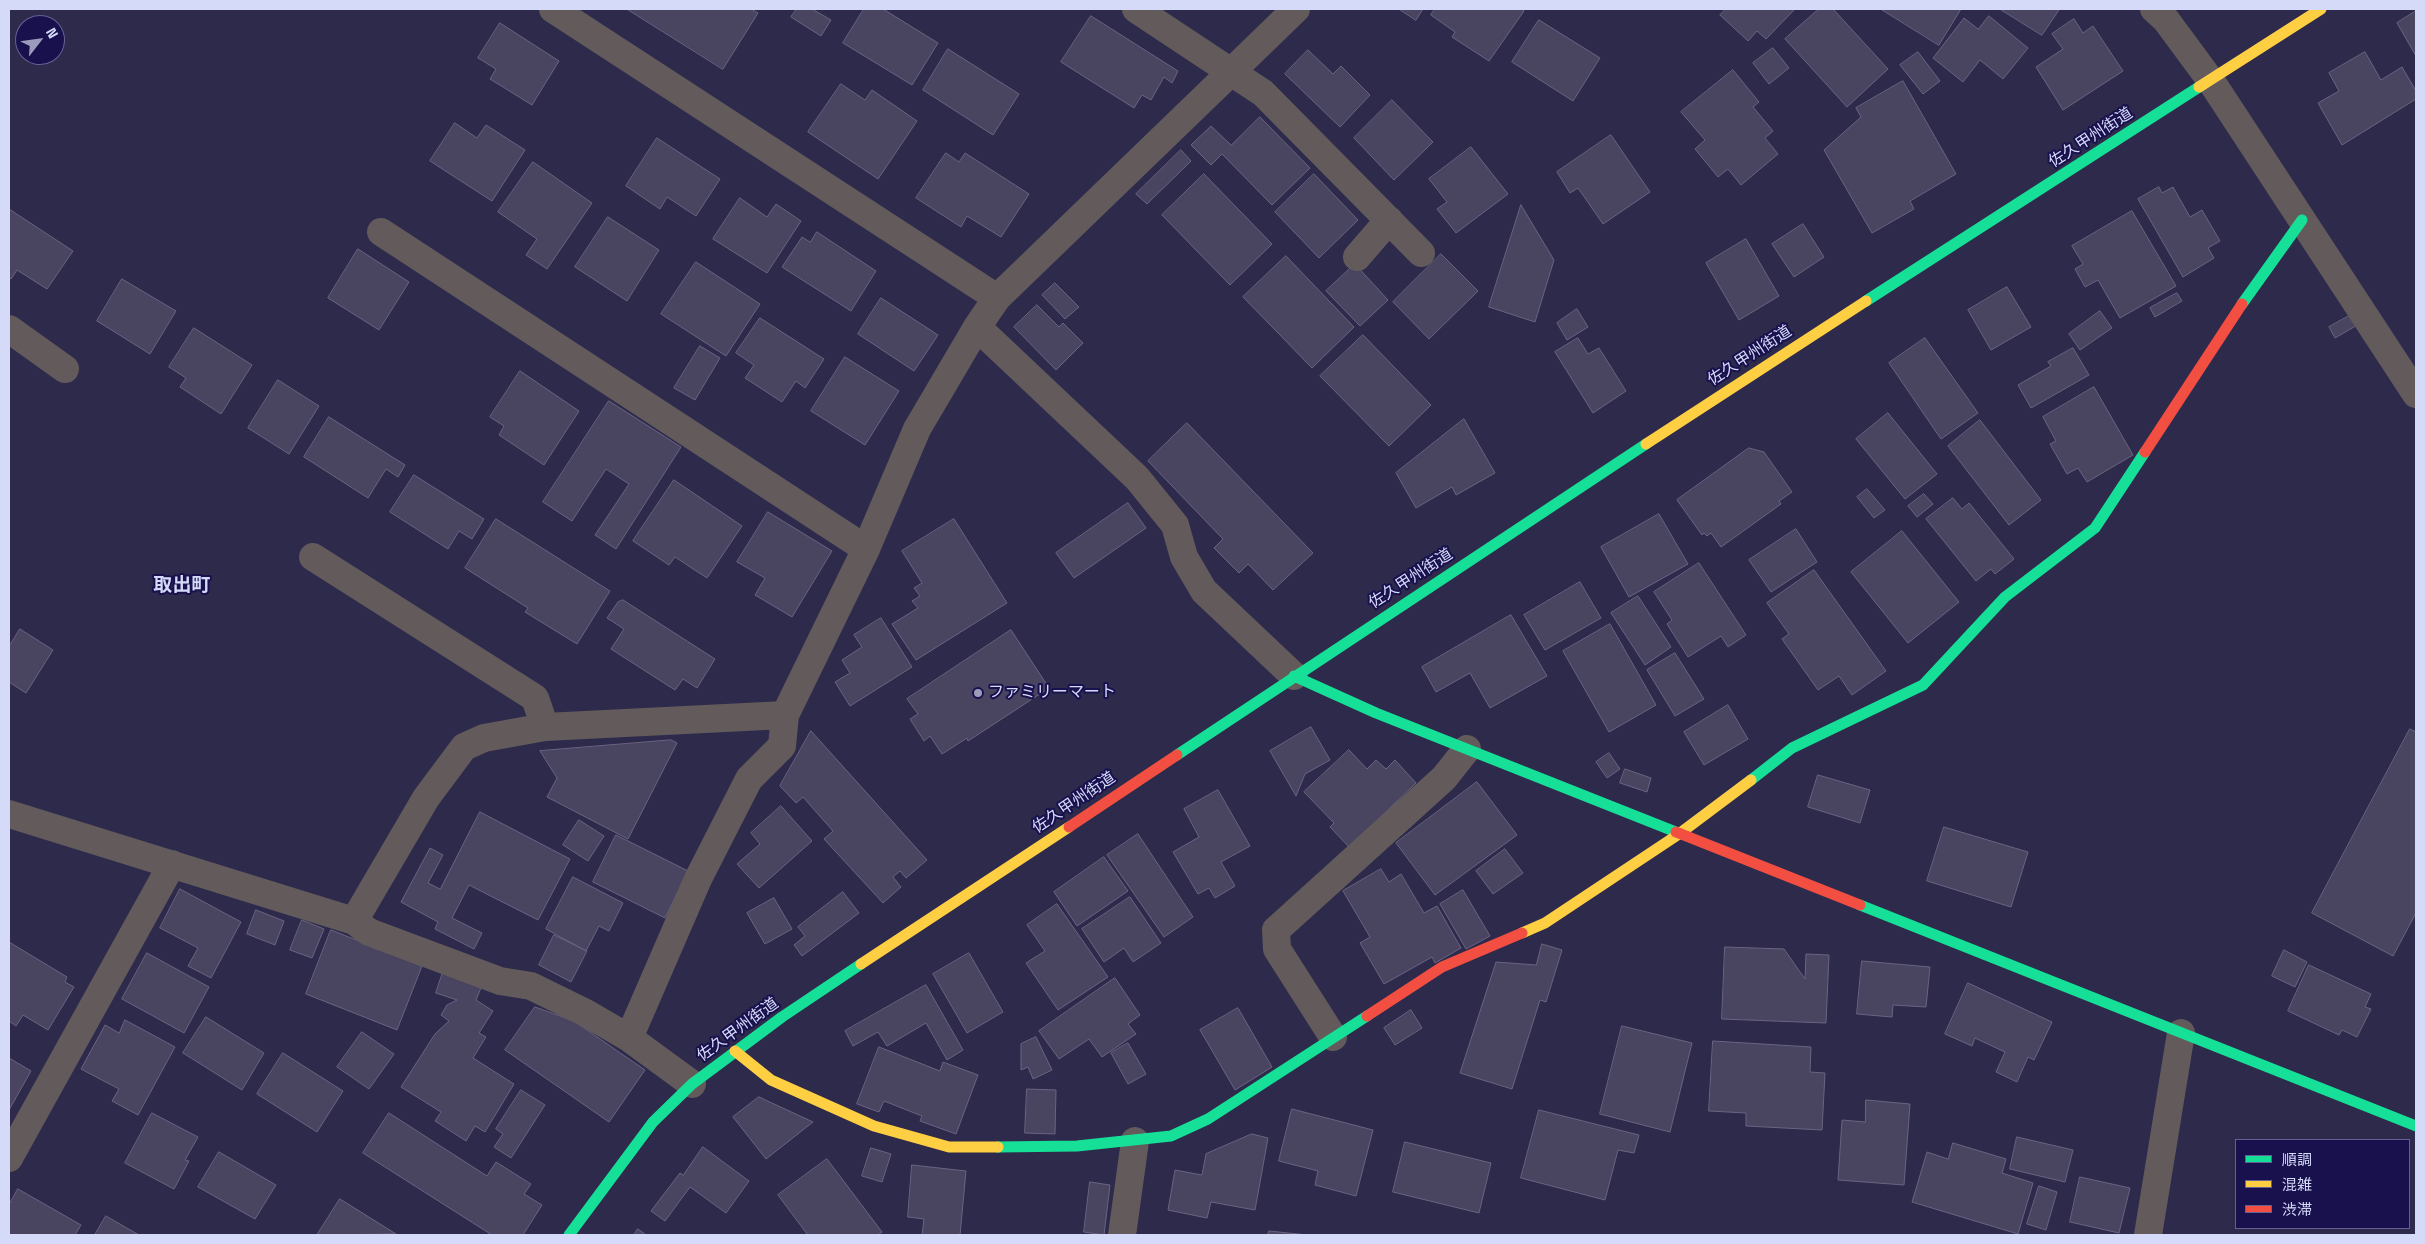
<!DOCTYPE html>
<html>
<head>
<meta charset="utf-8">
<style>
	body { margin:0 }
	#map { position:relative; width:2425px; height:1244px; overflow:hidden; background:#2d2a4c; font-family:"Space Grotesk","Noto Sans JP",sans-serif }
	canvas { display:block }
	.frame { position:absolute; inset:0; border:10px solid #d6daf9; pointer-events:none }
	.legend { position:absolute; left:2235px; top:1139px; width:175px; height:90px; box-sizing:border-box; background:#18114e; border:1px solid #646192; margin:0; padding:6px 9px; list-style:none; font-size:15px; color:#d6daf9 }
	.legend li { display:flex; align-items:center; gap:10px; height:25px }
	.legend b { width:25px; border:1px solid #646192 }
	.north { position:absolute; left:15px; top:15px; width:50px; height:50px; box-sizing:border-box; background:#18114e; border:1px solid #646192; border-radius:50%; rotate:60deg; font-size:14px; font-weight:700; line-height:20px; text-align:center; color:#d6daf9 }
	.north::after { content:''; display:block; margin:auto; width:18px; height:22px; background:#9b9cbc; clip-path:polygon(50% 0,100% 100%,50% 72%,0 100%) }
</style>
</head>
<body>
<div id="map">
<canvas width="2425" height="1244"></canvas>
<div class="frame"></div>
<ul class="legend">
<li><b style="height:6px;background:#16e098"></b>順調</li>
<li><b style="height:6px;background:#ffcf43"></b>混雑</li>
<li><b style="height:6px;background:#f24e42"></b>渋滞</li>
</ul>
<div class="north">N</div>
</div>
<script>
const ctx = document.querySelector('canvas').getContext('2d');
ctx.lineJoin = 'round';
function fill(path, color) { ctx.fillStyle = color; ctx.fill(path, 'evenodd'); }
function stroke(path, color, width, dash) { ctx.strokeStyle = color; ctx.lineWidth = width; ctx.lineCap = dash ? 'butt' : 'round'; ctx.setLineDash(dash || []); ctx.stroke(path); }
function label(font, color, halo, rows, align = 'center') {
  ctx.font = font + ' "Space Grotesk","Noto Sans JP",sans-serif'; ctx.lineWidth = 4; ctx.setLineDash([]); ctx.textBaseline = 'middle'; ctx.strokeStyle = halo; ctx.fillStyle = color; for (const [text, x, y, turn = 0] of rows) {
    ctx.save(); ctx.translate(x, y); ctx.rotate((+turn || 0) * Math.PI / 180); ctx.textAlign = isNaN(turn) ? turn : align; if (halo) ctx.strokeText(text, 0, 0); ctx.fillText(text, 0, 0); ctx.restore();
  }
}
const building = new Path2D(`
	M 627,9 L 751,9 L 758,13 L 723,69 Z
	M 797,9 L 812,9 L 831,20 L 821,36 L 791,17 Z
	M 864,9 L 883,9 L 938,43 L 912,85 L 843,43 Z
	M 1399,9 L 1423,9 L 1416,20 Z
	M 1435,9 L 1521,9 L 1524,11 L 1489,61 L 1452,37 L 1455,32 L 1431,15 Z
	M 1726,9 L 1795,9 L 1766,39 L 1757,31 L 1748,41 L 1720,15 Z
	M 1819,9 L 1833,9 L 1888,69 L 1847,107 L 1785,39 Z
	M 1881,9 L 1961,9 L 1939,45 Z
	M 2000,9 L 2057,9 L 2059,10 L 2042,35 Z
	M 2416,11 L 2416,56 L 2397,23 Z
	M 1091,16 L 1178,71 L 1172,83 L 1164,77 L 1151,100 L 1142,95 L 1134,108 L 1061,62 Z
	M 1989,16 L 2028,48 L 2003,79 L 1980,60 L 1963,82 L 1933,58 L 1964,18 L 1978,29 Z
	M 2074,19 L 2083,33 L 2093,26 L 2123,71 L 2063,110 L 2036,67 L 2063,49 L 2052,34 Z
	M 1539,20 L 1600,58 L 1573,101 L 1512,62 Z
	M 500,23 L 559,61 L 532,105 L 490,79 L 496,69 L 478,58 Z
	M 1773,48 L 1789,68 L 1769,84 L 1753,63 Z
	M 948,49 L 1019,94 L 993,135 L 923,90 Z
	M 1308,50 L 1333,74 L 1341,66 L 1370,95 L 1340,127 L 1285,74 Z
	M 1918,52 L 1940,81 L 1923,94 L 1900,65 Z
	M 2365,52 L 2381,80 L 2402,67 L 2416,91 L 2416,99 L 2342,145 L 2318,103 L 2339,91 L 2329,73 Z
	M 1733,70 L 1759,102 L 1753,107 L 1773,131 L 1765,138 L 1778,154 L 1741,185 L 1728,169 L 1718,177 L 1695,149 L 1705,140 L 1681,112 Z
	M 1903,81 L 1956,174 L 1910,201 L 1914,209 L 1872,233 L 1824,150 L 1861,117 L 1856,108 Z
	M 841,84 L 865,100 L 872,90 L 917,121 L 878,179 L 808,132 Z
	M 1392,100 L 1433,142 L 1394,180 L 1354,138 Z
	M 1260,117 L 1310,168 L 1272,205 L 1222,154 L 1211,165 L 1191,145 L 1211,126 L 1231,145 Z
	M 455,123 L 477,138 L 486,125 L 525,150 L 492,201 L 430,161 Z
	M 1611,135 L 1650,192 L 1603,224 L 1578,188 L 1570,193 L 1557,172 Z
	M 657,138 L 720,179 L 696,216 L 667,197 L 660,209 L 626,186 Z
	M 1471,147 L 1508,194 L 1456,233 L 1437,209 L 1447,202 L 1429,179 Z
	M 1181,150 L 1191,161 L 1147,204 L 1136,194 Z
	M 946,153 L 959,162 L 965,153 L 1029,194 L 1001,237 L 967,216 L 961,227 L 916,198 Z
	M 533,162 L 592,203 L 547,269 L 526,255 L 537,239 L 498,212 Z
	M 1204,174 L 1272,244 L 1230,285 L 1162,215 Z
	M 1314,174 L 1358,220 L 1319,258 L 1275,212 Z
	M 2159,187 L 2162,193 L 2173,187 L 2190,217 L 2202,210 L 2220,241 L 2208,248 L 2214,258 L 2183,277 L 2138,199 Z
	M 740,198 L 767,217 L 776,204 L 801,221 L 767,273 L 713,239 Z
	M 1521,205 L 1554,260 L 1535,322 L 1489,307 Z
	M 9,209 L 73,251 L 47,289 L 17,270 L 11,279 L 9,277 Z
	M 2132,211 L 2176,286 L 2120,318 L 2098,280 L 2085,287 L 2075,269 L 2083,264 L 2072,246 Z
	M 608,217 L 659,250 L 627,301 L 575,267 Z
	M 1803,224 L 1824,257 L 1794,277 L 1772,244 Z
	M 817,232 L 876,271 L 851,311 L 782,267 L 802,237 L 810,242 Z
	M 1746,239 L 1779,296 L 1739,320 L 1706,263 Z
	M 358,249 L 409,282 L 379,330 L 328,298 Z
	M 1441,254 L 1478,291 L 1429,339 L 1393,302 Z
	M 1286,256 L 1354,327 L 1312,368 L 1243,297 Z
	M 696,262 L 760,304 L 726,356 L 661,314 Z
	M 1355,264 L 1388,300 L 1360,326 L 1326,291 Z
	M 122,279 L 176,311 L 150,354 L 97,321 Z
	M 1055,283 L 1079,307 L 1065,319 L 1042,295 Z
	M 2007,287 L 2031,327 L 1991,350 L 1968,310 Z
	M 2177,293 L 2182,301 L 2155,317 L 2150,308 Z
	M 881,298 L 938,335 L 914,371 L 858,334 Z
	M 1037,305 L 1059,327 L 1063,323 L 1083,343 L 1056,370 L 1014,327 Z
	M 1577,309 L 1588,327 L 1567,340 L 1557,323 Z
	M 2360,310 L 2366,320 L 2335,338 L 2329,327 Z
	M 2100,311 L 2112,328 L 2080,350 L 2069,334 Z
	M 760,318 L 824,359 L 805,388 L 796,381 L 782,402 L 745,378 L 754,365 L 736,353 Z
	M 194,328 L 252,365 L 221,414 L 180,387 L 186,378 L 169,367 Z
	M 1363,335 L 1431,405 L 1389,446 L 1320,376 Z
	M 1578,338 L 1588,354 L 1599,348 L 1626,391 L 1593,413 L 1555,352 Z
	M 1925,338 L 1978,413 L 1941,439 L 1889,363 Z
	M 700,346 L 720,358 L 695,400 L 674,388 Z
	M 2073,348 L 2089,375 L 2031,408 L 2018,385 L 2051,366 L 2048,362 Z
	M 845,357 L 899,391 L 865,445 L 811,411 Z
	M 520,371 L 579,411 L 544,465 L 499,435 L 504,426 L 490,417 Z
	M 278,380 L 319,406 L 289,454 L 248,428 Z
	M 2094,387 L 2133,455 L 2087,482 L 2078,468 L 2067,474 L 2050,444 L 2056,441 L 2043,417 Z
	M 609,401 L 681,447 L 616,549 L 595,535 L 629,484 L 606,469 L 572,521 L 543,502 Z
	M 1888,413 L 1937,474 L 1905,499 L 1856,439 Z
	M 329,417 L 405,465 L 398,477 L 386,469 L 368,498 L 304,457 Z
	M 1464,419 L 1495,473 L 1456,495 L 1452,487 L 1416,508 L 1396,473 Z
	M 1980,420 L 2041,500 L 2009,525 L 1948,446 Z
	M 1187,423 L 1313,553 L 1273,590 L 1248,564 L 1239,573 L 1214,548 L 1223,539 L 1148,461 Z
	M 1749,448 L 1764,452 L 1792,492 L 1779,501 L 1781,504 L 1721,547 L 1711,533 L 1707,536 L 1704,533 L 1702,535 L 1677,500 Z
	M 414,475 L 484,519 L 472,539 L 459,531 L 448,549 L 390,512 Z
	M 674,480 L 742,526 L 707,578 L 675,557 L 669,565 L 633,541 Z
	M 1867,489 L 1885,510 L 1874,518 L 1857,497 Z
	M 1924,494 L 1933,504 L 1917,517 L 1908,506 Z
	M 1953,498 L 1962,509 L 1969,503 L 2014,559 L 1995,574 L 1991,569 L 1976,581 L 1926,519 Z
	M 1128,503 L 1146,528 L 1074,578 L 1056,553 Z
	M 768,512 L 832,551 L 792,617 L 755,595 L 765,578 L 737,562 Z
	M 1659,514 L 1688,564 L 1629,597 L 1601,547 Z
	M 496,519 L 610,591 L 577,644 L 525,612 L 528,608 L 465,568 Z
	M 954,519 L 1007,603 L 916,660 L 892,624 L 918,608 L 912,601 L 920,596 L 914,588 L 922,583 L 902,551 Z
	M 1796,529 L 1817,562 L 1771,592 L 1749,560 Z
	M 1902,531 L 1959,602 L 1908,643 L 1851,572 Z
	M 1699,563 L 1746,635 L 1728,647 L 1721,636 L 1688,657 L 1667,624 L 1672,620 L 1654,592 Z
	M 1814,570 L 1886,671 L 1852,695 L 1839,676 L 1818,690 L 1782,639 L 1789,634 L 1767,603 Z
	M 1580,582 L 1601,618 L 1545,650 L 1524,615 Z
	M 1638,596 L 1671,647 L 1645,665 L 1611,613 Z
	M 623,600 L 715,659 L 697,688 L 683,679 L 675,690 L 611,649 L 624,629 L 607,618 L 618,602 Z
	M 1511,615 L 1547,676 L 1490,708 L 1470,673 L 1436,692 L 1422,667 Z
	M 881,618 L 912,667 L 850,706 L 835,682 L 850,673 L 842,660 L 862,647 L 854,635 Z
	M 1610,624 L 1656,705 L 1609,732 L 1563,651 Z
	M 20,629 L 53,650 L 26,693 L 9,682 L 9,647 Z
	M 1011,630 L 1049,688 L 968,741 L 967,738 L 942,754 L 930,736 L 924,741 L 910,719 L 918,714 L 907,699 Z
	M 1675,653 L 1704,699 L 1675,716 L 1647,670 Z
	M 1728,705 L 1748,739 L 1704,765 L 1684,732 Z
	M 1311,727 L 1330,760 L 1305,774 L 1296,796 L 1270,751 Z
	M 2410,729 L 2416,732 L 2416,913 L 2393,956 L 2312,913 Z
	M 811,731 L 927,860 L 906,878 L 900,871 L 893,877 L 901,887 L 883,903 L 824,839 L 833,831 L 803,797 L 796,803 L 780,786 Z
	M 671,740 L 677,743 L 628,839 L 547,797 L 557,778 L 540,751 Z
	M 1349,750 L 1367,769 L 1376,760 L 1386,769 L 1395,760 L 1416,783 L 1349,847 L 1330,827 L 1334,823 L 1304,792 Z
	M 1609,753 L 1620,769 L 1607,778 L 1596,762 Z
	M 1625,769 L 1651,778 L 1647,792 L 1620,783 Z
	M 1818,775 L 1870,790 L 1860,823 L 1808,807 Z
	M 1477,782 L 1517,835 L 1435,895 L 1396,843 Z
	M 1218,790 L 1250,846 L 1221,862 L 1235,886 L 1215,898 L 1209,888 L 1198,894 L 1173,852 L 1199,837 L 1184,809 Z
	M 781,806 L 812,841 L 759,888 L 737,864 L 760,844 L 751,833 Z
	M 480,812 L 570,859 L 538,920 L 469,885 L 452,918 L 482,933 L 474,949 L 435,929 L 438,922 L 401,902 L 430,848 L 443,855 L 428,883 L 440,889 Z
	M 579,820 L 604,836 L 588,861 L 563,845 Z
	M 1944,827 L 2028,852 L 2011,907 L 1927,881 Z
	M 1138,834 L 1193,917 L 1164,937 L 1107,855 Z
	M 616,835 L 688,871 L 665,918 L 593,882 Z
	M 1505,849 L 1523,873 L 1493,894 L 1476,871 Z
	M 1104,857 L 1128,891 L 1077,926 L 1054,892 Z
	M 1381,869 L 1389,882 L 1401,874 L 1424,913 L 1437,906 L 1461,948 L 1435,963 L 1432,957 L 1384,984 L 1360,943 L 1370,937 L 1343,891 Z
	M 573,877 L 623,903 L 609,931 L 599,926 L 586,951 L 546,929 Z
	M 180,889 L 241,922 L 211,978 L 188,966 L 198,948 L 160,928 Z
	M 1463,890 L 1490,936 L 1466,949 L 1440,904 Z
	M 843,892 L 859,913 L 802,956 L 794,945 L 805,936 L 798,927 Z
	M 1130,897 L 1161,943 L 1133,962 L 1124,948 L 1104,962 L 1082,929 Z
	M 774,898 L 792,929 L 765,944 L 747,913 Z
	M 1057,904 L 1108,977 L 1058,1010 L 1026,963 L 1045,951 L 1027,925 Z
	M 256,910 L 284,921 L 275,945 L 247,934 Z
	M 302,920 L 324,929 L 312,958 L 290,950 Z
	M 331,930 L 422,966 L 397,1030 L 306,994 Z
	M 554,935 L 587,951 L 571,982 L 539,965 Z
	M 9,942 L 67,977 L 65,982 L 74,987 L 48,1030 L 23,1015 L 16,1026 L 9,1021 Z
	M 1542,944 L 1562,950 L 1546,1002 L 1540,1000 L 1512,1089 L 1460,1073 L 1496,962 L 1536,965 Z
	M 1725,947 L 1784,949 L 1805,979 L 1806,954 L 1829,955 L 1826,1023 L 1722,1019 Z
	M 2284,950 L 2307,962 L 2295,987 L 2272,976 Z
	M 147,953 L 209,987 L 184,1033 L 122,999 Z
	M 969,953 L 1003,1012 L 967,1033 L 933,974 Z
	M 1862,961 L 1930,967 L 1926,1007 L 1893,1005 L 1892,1017 L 1857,1014 Z
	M 2309,965 L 2371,994 L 2365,1007 L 2371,1009 L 2357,1037 L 2342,1030 L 2339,1035 L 2288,1011 Z
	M 444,969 L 483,983 L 476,1000 L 493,1011 L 479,1033 L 486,1037 L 473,1058 L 514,1084 L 485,1132 L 475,1126 L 466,1141 L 435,1121 L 441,1112 L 401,1087 L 435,1034 L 449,1021 L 441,1015 L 447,1005 L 457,1000 L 436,993 Z
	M 1115,978 L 1140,1015 L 1128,1024 L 1136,1034 L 1102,1057 L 1089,1039 L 1059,1059 L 1039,1031 Z
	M 1968,983 L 2052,1022 L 2034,1060 L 2028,1057 L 2017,1082 L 1996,1072 L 2005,1052 L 1975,1038 L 1972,1046 L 1945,1034 Z
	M 926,985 L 963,1050 L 947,1060 L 926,1023 L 887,1046 L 878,1032 L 853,1046 L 845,1031 Z
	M 535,1007 L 574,1021 L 645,1070 L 609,1122 L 505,1050 Z
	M 1238,1008 L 1272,1067 L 1235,1090 L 1200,1030 Z
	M 1411,1010 L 1422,1028 L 1395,1045 L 1384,1028 Z
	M 206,1017 L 264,1053 L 242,1090 L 183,1053 Z
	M 125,1020 L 175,1047 L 138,1115 L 112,1101 L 119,1089 L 81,1069 L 105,1025 L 119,1033 Z
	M 1622,1026 L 1692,1043 L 1670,1132 L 1600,1114 Z
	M 362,1032 L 394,1054 L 369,1089 L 337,1067 Z
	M 1036,1037 L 1052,1070 L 1033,1079 L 1028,1067 L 1021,1070 L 1021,1044 Z
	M 1713,1041 L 1811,1047 L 1810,1072 L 1825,1073 L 1822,1130 L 1746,1126 L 1746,1113 L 1709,1111 Z
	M 1128,1043 L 1146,1074 L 1128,1084 L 1111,1053 Z
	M 879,1047 L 940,1071 L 943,1062 L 978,1075 L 956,1134 L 920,1121 L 922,1116 L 884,1101 L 879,1112 L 857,1104 Z
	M 283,1053 L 343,1091 L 317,1132 L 257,1094 Z
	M 9,1058 L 31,1071 L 9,1110 Z
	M 1027,1089 L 1056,1090 L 1055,1134 L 1025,1133 Z
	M 521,1090 L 545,1105 L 511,1158 L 494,1147 L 503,1134 L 496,1129 Z
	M 759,1097 L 813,1122 L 766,1159 L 733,1117 Z
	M 1866,1100 L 1910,1104 L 1904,1185 L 1838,1180 L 1842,1120 L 1865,1122 Z
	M 1292,1109 L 1373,1130 L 1356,1196 L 1315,1185 L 1318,1171 L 1279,1161 Z
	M 1539,1110 L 1639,1135 L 1634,1153 L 1618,1150 L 1605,1200 L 1521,1178 Z
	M 152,1113 L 198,1137 L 185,1160 L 189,1161 L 174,1189 L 125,1163 Z
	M 389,1113 L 487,1176 L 496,1162 L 531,1184 L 524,1194 L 542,1205 L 523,1235 L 492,1235 L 363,1153 Z
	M 1252,1134 L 1268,1138 L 1255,1210 L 1211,1202 L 1207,1218 L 1168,1210 L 1175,1170 L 1202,1175 L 1206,1154 Z
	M 2017,1137 L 2073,1150 L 2065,1182 L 2010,1169 Z
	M 1405,1142 L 1491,1163 L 1479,1213 L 1393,1192 Z
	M 1953,1143 L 2006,1159 L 2002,1173 L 2033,1183 L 2018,1234 L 1912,1202 L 1927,1152 L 1948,1159 Z
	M 703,1147 L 749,1181 L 726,1213 L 690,1187 L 665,1221 L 651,1211 L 680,1173 L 683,1175 Z
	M 871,1148 L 891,1154 L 882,1182 L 862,1176 Z
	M 219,1152 L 276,1185 L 255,1219 L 198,1187 Z
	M 827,1159 L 882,1232 L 878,1235 L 805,1235 L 807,1234 L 778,1195 Z
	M 912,1165 L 966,1171 L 960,1235 L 922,1235 L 924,1219 L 908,1217 Z
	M 2080,1177 L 2130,1188 L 2119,1233 L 2070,1222 Z
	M 1090,1182 L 1110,1185 L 1104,1235 L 1084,1232 Z
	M 2039,1186 L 2057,1192 L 2046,1230 L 2027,1224 Z
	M 18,1189 L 81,1225 L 75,1235 L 9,1235 L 9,1205 Z
	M 340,1199 L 396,1234 L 317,1235 Z
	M 106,1216 L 139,1235 L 95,1235 Z
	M 638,1229 L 646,1235 L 634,1235 Z
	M 1269,1231 L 1308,1235 L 1268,1235 Z`);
const street = new Path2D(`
	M 553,9 L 997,298
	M 1296,9 L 1231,72 L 1263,93 L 1421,253
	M 2154,9 L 2166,20 L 2211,81 L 2416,394
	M 381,232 L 866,549
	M 1357,257 L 1389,220
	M 977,327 L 1137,478 L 1175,525 L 1184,557 L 1204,591 L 1294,676
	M 9,329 L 65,369
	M 313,557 L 535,698 L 545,727
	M 9,814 L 354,921 L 369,932 L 500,981 L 531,986 L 586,1013 L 629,1038 L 692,1084
	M 354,921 L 426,798 L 464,747 L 484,738 L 545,727 L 785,715 L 866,549 L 917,429 L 977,327 L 997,298 L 1231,72 L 1136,9
	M 1333,1037 L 1277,949 L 1276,930 L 1444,778 L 1467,749
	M 629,1038 L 698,879 L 749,779 L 782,746 L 785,715
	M 9,1158 L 172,864
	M 1122,1235 L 1135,1141
	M 2148,1235 L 2181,1033`);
const fast = new Path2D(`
	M 1866,301 L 2199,87
	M 2242,304 L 2302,220
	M 1294,676 L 1376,713 L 1676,832
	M 1177,755 L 1646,444
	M 1751,780 L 1792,748 L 1923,685 L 2005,597 L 2095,528 L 2145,452
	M 1860,905 L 2416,1126
	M 998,1147 L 1077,1146 L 1171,1136 L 1208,1119 L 1367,1016
	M 569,1235 L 653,1122 L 692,1084 L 782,1017 L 861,964`);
const slow = new Path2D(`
	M 2199,87 L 2321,9
	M 1646,444 L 1866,301
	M 1522,933 L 1545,923 L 1679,834 L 1751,780
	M 861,964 L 1069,827
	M 735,1051 L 771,1080 L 874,1126 L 949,1147 L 998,1147`);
const jam = new Path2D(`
	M 2145,452 L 2242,304
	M 1069,827 L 1177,755
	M 1676,832 L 1860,905
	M 1367,1016 L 1442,967 L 1522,933`);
const markers = [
	[978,693,5,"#9b9cbc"]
];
const streetNames = [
	["佐久甲州街道",2091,138,-33],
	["佐久甲州街道",1750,356,-33],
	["佐久甲州街道",1411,579,-33],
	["佐久甲州街道",1074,803,-34],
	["佐久甲州街道",738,1030,-36]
];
const poiNames = [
	["ファミリーマート",988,693]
];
const quarterNames = [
	["取出町",182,586]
];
fill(building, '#494560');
stroke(building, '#6a6481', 1);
stroke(street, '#635a5c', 28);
stroke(fast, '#16e098', 11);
stroke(slow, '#ffcf43', 11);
stroke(jam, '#f24e42', 11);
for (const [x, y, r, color] of markers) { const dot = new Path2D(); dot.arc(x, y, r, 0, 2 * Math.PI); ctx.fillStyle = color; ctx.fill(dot); stroke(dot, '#18114e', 2); }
label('16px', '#d6daf9', '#18114e', streetNames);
label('16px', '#d6daf9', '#18114e', poiNames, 'left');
label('bold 19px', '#d6daf9', '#18114e', quarterNames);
</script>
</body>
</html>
